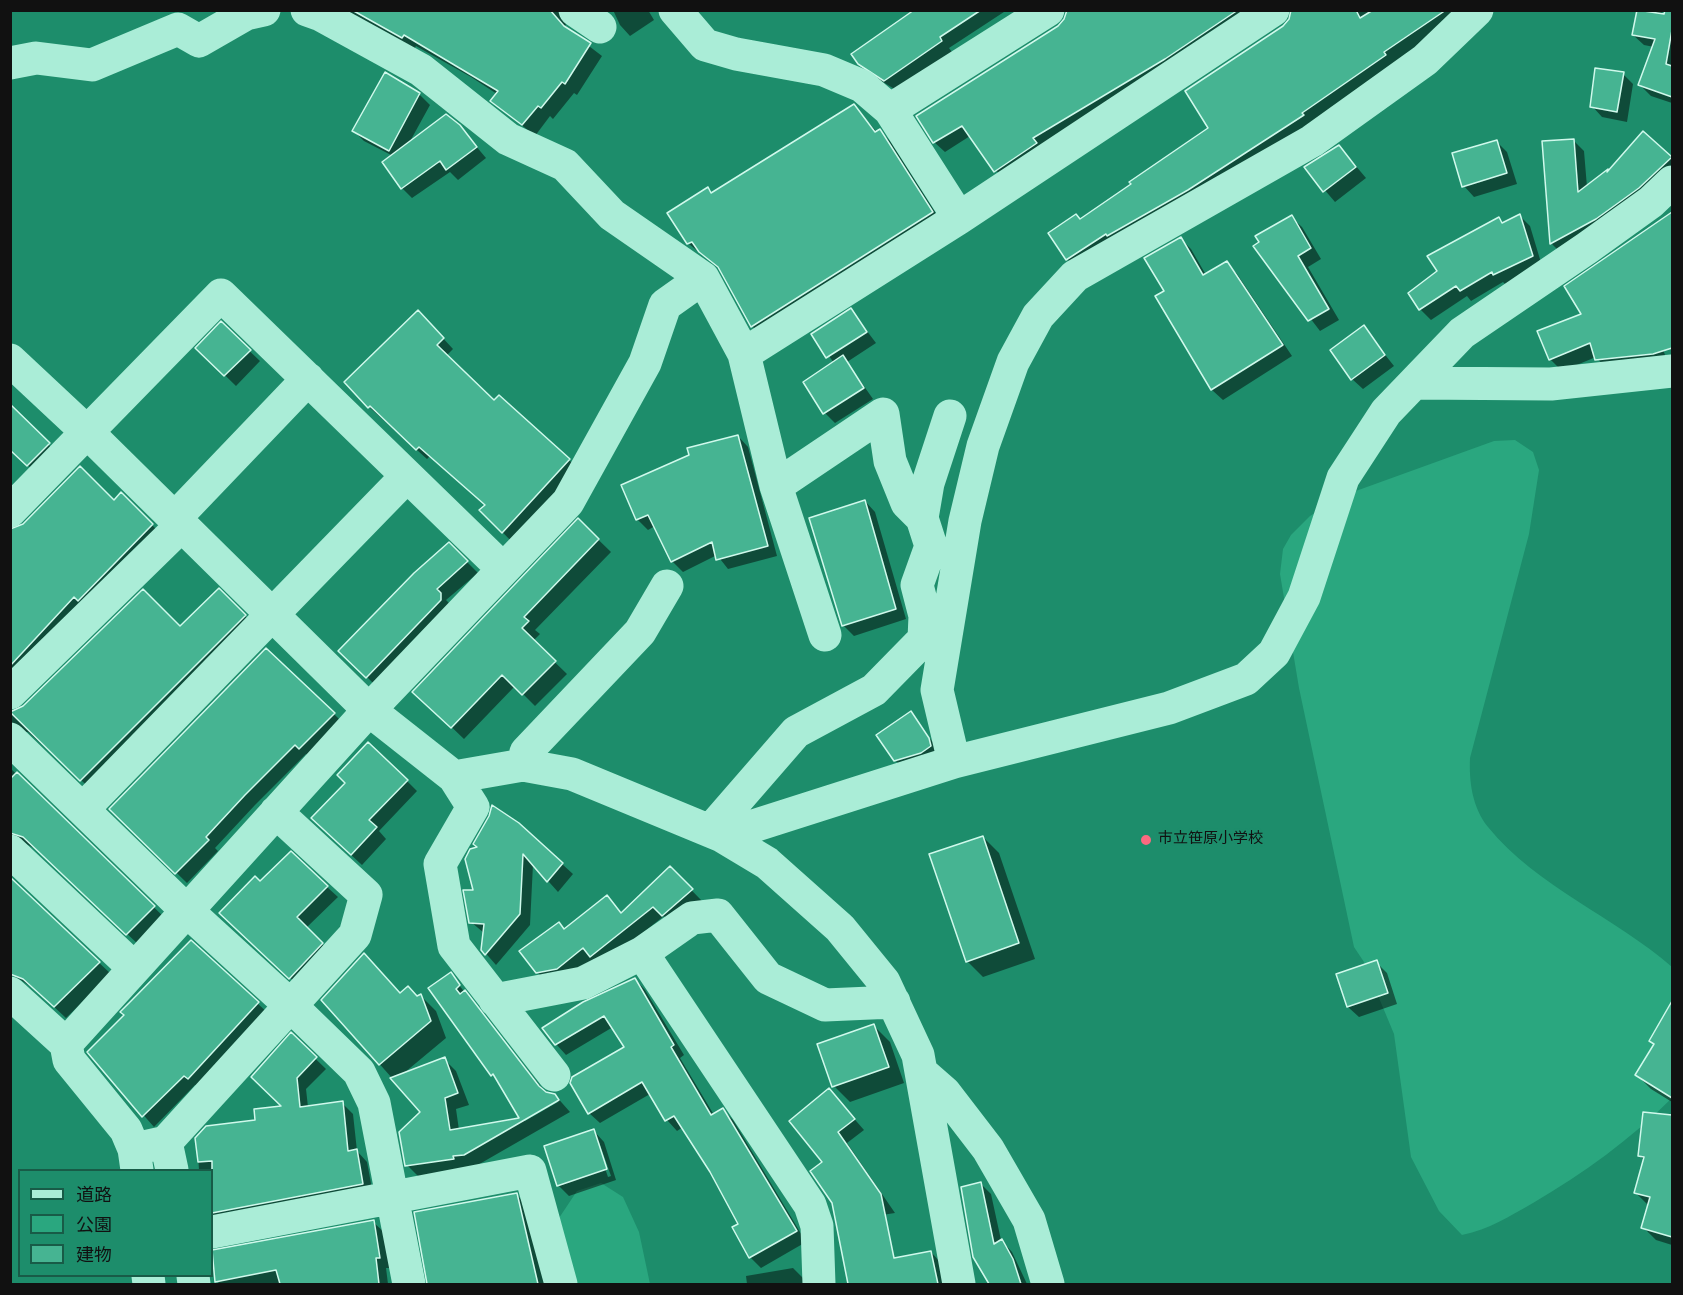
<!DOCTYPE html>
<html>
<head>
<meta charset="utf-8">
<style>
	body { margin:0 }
	#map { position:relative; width:1683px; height:1295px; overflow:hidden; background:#1d8d6b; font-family:"Source Sans 3","Noto Sans JP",sans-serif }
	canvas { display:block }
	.frame { position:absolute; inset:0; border:12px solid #111; pointer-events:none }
	.legend { position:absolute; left:18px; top:1169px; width:195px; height:108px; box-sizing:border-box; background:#1d8d6b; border:2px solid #185b47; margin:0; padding:8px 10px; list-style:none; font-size:18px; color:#111 }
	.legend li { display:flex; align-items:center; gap:12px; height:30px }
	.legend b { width:30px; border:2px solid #185b47 }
</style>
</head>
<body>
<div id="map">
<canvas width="1683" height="1295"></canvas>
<div class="frame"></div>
<ul class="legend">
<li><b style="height:8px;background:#aaedd7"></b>道路</li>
<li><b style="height:16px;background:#2aa77f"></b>公園</li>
<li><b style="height:16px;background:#46b492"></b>建物</li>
</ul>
</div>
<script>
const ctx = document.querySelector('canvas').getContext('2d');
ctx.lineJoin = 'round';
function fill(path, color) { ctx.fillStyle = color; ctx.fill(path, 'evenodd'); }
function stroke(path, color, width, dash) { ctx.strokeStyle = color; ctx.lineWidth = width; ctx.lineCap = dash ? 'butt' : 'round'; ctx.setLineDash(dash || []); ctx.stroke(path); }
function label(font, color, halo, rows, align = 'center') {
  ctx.font = font + ' "Source Sans 3","Noto Sans JP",sans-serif'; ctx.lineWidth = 4.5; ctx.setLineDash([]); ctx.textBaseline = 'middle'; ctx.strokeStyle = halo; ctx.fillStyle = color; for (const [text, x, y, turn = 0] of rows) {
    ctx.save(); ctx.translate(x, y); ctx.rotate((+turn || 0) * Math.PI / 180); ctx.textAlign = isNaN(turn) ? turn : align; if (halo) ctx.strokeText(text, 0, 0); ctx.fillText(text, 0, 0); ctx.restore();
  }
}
const green = new Path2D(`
	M 1515,440 L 1533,452 L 1539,470 L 1529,534 L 1470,758 C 1469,781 1472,807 1488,827 C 1537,887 1615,917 1672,967 L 1672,1098 C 1631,1139 1584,1173 1533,1203 C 1508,1217 1490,1229 1462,1235 L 1439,1211 L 1411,1157 L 1394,1034 L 1364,962 L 1354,947 L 1299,688 L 1280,574 L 1283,549 L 1291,535 L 1310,516 L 1342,496 L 1494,441 Z
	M 601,1183 L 623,1197 L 639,1232 L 650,1284 L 561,1284 L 555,1224 L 577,1191 Z`);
const shadow = new Path2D(`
	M 341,10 L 558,10 L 568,20 L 565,26 L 568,30 L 602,56 L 577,95 L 574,93 L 553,119 L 550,116 L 535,136 L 492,101 L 497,94 L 471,77 L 416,46 L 414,49 Z
	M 613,10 L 648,10 L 654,20 L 630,36 L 620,25 Z
	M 918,10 L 1007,10 L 949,48 L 952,52 L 896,90 L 870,74 L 859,63 Z
	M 1067,10 L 1264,10 L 1005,182 L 970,136 L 945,152 L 934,142 L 1059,27 L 1066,19 Z
	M 1293,10 L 1472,10 L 1312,124 L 1077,269 L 1067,259 L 1081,220 L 1210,129 L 1291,20 Z
	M 1638,10 L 1664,10 L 1660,15 L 1665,16 L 1666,11 L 1672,13 L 1672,103 L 1651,96 L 1640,85 L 1654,47 L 1644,45 L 1633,35 Z
	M 1623,74 L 1633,84 L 1627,122 L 1602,117 L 1592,106 Z
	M 419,94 L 430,105 L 408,145 L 459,126 L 486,158 L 458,180 L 450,172 L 412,198 L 402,188 L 393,156 L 364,141 L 354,131 Z
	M 854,106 L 877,132 L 880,131 L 890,141 L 942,223 L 763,337 L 752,326 L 721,270 L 689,244 L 669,214 L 708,189 L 712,194 Z
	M 1643,133 L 1672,159 L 1672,177 L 1562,254 L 1552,244 L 1544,142 L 1573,140 L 1584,151 L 1587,187 L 1607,171 L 1609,172 Z
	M 1497,142 L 1507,152 L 1517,184 L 1474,197 L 1464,186 Z
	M 1339,146 L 1366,178 L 1335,202 L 1306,168 Z
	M 1672,214 L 1672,343 L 1662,346 L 1668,364 L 1609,371 L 1596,357 L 1562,371 L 1550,359 L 1583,315 L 1667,217 Z
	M 1520,216 L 1530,226 L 1542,266 L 1505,284 L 1503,282 L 1471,301 L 1467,296 L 1431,320 L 1420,309 L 1439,272 L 1499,219 L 1503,224 Z
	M 1291,217 L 1302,227 L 1321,259 L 1308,267 L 1339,320 L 1320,331 L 1255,246 Z
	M 1181,239 L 1191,249 L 1206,275 L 1227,263 L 1237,274 L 1292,356 L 1223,400 L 1212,390 L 1157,297 L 1166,291 Z
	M 851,310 L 876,343 L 847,362 L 873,399 L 835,423 L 825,413 L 834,363 L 813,334 Z
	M 429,323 L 453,349 L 446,356 L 494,403 L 499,397 L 580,470 L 513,543 L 481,510 L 486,505 L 430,456 L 427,459 L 369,407 Z
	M 221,324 L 260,361 L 236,386 L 197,348 Z
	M 1363,327 L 1394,366 L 1363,389 L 1352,379 Z
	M 17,413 L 59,455 L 39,476 L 10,448 Z
	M 738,436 L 748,447 L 777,556 L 728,569 L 717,555 L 683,572 L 672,561 L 655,526 L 648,530 L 637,519 Z
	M 121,494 L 163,536 L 10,688 L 10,530 L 114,502 Z
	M 865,501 L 875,512 L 906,619 L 854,636 L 843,625 Z
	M 578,520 L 611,552 L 535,630 L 540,634 L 533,641 L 567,674 L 535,706 L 515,686 L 464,739 L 415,692 Z
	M 449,544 L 478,573 L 446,600 L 451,605 L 377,687 L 341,651 Z
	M 219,590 L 256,627 L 93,791 L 28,732 L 16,732 L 10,736 L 10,713 L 181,628 Z
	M 910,713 L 939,750 L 906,771 L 895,760 Z
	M 334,714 L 344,724 L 310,758 L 306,754 L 255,805 L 215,848 L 218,851 L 187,883 L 111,809 Z
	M 10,768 L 165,918 L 139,945 L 36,849 L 26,844 L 10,848 Z
	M 407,781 L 417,791 L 379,831 L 386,839 L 362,865 L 323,829 Z
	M 518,824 L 573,874 L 558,892 L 533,864 L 530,925 L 496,965 L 482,949 L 484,933 L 471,922 L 480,848 Z
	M 983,837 L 999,853 L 1035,959 L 983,977 L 967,961 Z
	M 670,868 L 702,901 L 673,926 L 664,916 L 601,966 L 594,959 L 568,979 L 548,983 L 537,972 L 565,930 L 607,897 L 622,914 Z
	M 10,879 L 111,974 L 66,1018 L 36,990 L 10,973 Z
	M 260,884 L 327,887 L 338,897 L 306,928 L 332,954 L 301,988 L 232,923 Z
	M 191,942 L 269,1014 L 199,1089 L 195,1085 L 154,1127 L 89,1053 Z
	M 1376,962 L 1387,973 L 1397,1004 L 1359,1017 L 1348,1007 Z
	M 450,974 L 546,1093 L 555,1095 L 570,1112 L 476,1166 L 419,1177 L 407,1165 L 422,1112 L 323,1000 L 401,994 L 418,998 L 421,996 L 436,1011 L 446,1038 L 404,1073 L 444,1059 L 456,1071 L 469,1105 L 456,1109 L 459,1130 L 521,1119 L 499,1081 L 430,989 ZM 555,1100 L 558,1102 L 525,1121 L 523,1118 Z
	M 635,979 L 645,990 L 684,1055 L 680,1058 L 714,1115 L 723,1110 L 733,1120 L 806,1242 L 761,1268 L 750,1257 L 740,1224 L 711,1172 L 683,1127 L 677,1131 L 667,1120 L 650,1094 L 600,1123 L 589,1113 L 626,1048 L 613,1027 L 566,1055 L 556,1044 Z
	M 1672,1004 L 1672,1102 L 1651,1089 L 1637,1075 L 1655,1045 L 1651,1041 Z
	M 874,1026 L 890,1042 L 904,1083 L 850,1102 L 834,1086 Z
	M 291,1035 L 326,1069 L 306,1089 L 308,1107 L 342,1103 L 353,1114 L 357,1151 L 367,1162 L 373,1194 L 212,1219 L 212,1170 L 199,1170 L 197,1138 L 257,1122 L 284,1107 Z
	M 829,1090 L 864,1130 L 847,1143 L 895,1213 L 875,1216 L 881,1284 L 850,1284 L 825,1163 Z
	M 1644,1113 L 1672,1116 L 1672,1245 L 1656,1240 L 1643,1227 L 1649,1206 L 1635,1192 L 1645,1161 L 1639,1155 Z
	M 594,1131 L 604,1142 L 616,1180 L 569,1196 L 558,1185 ZM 596,1142 L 599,1142 L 611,1176 L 608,1177 Z
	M 981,1184 L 991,1194 L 1001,1240 L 1012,1252 L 1027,1284 L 990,1284 L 975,1256 Z
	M 516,1194 L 527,1206 L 545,1284 L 428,1284 L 429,1280 Z
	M 373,1222 L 384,1232 L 390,1268 L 386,1268 L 388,1284 L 220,1284 L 217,1281 L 212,1251 Z
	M 931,1252 L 941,1263 L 946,1284 L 905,1284 L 900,1258 Z
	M 793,1268 L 804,1279 L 805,1284 L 747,1284 L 746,1276 Z`);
const building = new Path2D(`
	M 352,10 L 550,10 L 564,26 L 591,43 L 565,84 L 562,82 L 541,108 L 538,106 L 522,125 L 490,101 L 498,91 L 404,35 L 402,38 Z
	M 914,10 L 981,10 L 940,37 L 942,41 L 884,81 L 858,64 L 851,54 Z
	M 1067,10 L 1238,10 L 1165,59 L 1033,138 L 1037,143 L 994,172 L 962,126 L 933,143 L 916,116 L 1058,26 L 1064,19 Z
	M 1291,10 L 1356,10 L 1360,18 L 1373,10 L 1446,10 L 1384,52 L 1386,55 L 1302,113 L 1304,115 L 1188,190 L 1107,236 L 1106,234 L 1066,260 L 1048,233 L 1076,214 L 1080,219 L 1131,184 L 1129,182 L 1208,128 L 1185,91 L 1283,26 L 1289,19 Z
	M 1637,10 L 1664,14 L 1665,10 L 1672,11 L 1672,30 L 1666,64 L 1672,66 L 1672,97 L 1638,85 L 1655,39 L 1632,35 Z
	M 1595,68 L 1624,72 L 1617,112 L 1590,107 Z
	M 385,72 L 420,93 L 389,151 L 352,131 Z
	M 854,104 L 875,132 L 880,129 L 933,212 L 751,327 L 718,267 L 699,252 L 692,242 L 687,244 L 667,213 L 708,187 L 711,193 Z
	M 446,114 L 460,125 L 477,147 L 446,170 L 440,161 L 401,189 L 382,162 Z
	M 1643,131 L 1672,157 L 1639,188 L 1596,219 L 1550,244 L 1542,141 L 1574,139 L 1578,192 L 1608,169 L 1607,172 Z
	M 1497,140 L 1507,173 L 1462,187 L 1452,153 Z
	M 1339,145 L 1356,167 L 1323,192 L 1304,167 Z
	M 1672,212 L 1672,348 L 1653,354 L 1595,360 L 1590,343 L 1549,360 L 1537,331 L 1581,314 L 1564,286 Z
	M 1520,214 L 1533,256 L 1493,275 L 1492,272 L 1460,291 L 1456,286 L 1419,310 L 1408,293 L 1437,271 L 1427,256 L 1499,217 L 1502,223 Z
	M 1292,215 L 1311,248 L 1298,256 L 1329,309 L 1308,321 L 1253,246 L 1259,242 L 1255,236 Z
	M 1181,237 L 1203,275 L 1227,261 L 1283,345 L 1211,390 L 1155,296 L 1164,291 L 1144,258 Z
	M 851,308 L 867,332 L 826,358 L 811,334 Z
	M 418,310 L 444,338 L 437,345 L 494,400 L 499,395 L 570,459 L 502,533 L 479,510 L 485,505 L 419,447 L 416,450 L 370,406 L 368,408 L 344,382 Z
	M 221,321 L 251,350 L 224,376 L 195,348 Z
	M 1364,325 L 1385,355 L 1351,380 L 1330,350 Z
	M 843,355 L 864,388 L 823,414 L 803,382 Z
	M 10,404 L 50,443 L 27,466 L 10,450 Z
	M 738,435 L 768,546 L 716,560 L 712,542 L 671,562 L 648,515 L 636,520 L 621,485 L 689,455 L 687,448 Z
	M 80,466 L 114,500 L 121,492 L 153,524 L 78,601 L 74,597 L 10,666 L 10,529 L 23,524 Z
	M 865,500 L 896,609 L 842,626 L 809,518 Z
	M 578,518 L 599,539 L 524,617 L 529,621 L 522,628 L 556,661 L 522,695 L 502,675 L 451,728 L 412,692 Z
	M 449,542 L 468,561 L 437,589 L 441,593 L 441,600 L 366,678 L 338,651 L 414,573 Z
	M 219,588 L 246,615 L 80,781 L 10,712 L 23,706 L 143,589 L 180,626 Z
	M 266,648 L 335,713 L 299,749 L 295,745 L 245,795 L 206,837 L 209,840 L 175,874 L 109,809 Z
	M 911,711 L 929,738 L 931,746 L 921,753 L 894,761 L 876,735 Z
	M 368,742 L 408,780 L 369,820 L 377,827 L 351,855 L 311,818 L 345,783 L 337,775 Z
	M 17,772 L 155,906 L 126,935 L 23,837 L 10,833 L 10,779 Z
	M 492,805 L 519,823 L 563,863 L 547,882 L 523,854 L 520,914 L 485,955 L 481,950 L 484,924 L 469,923 L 463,890 L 473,890 L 465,859 L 470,849 L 477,847 L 473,844 L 489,816 Z
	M 983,836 L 1019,943 L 966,962 L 929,854 Z
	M 291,851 L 328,886 L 297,917 L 323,943 L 289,979 L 219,913 L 255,876 L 260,881 Z
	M 670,866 L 693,889 L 662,916 L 653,907 L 590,957 L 583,948 L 557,969 L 536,973 L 519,951 L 559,922 L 564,929 L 607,895 L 621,913 Z
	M 10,877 L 100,962 L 54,1007 L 23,979 L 10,974 Z
	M 191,940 L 259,1002 L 188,1079 L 184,1076 L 142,1117 L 87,1052 L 124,1015 L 120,1012 L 132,1000 Z
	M 364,953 L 400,993 L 408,986 L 417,996 L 421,994 L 431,1021 L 379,1065 L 321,1000 Z
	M 1377,960 L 1388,993 L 1347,1007 L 1336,974 Z
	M 451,972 L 460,985 L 456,989 L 460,994 L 465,990 L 539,1086 L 546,1092 L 555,1094 L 559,1100 L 464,1155 L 453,1156 L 454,1159 L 405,1166 L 399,1132 L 420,1112 L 390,1078 L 445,1057 L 458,1093 L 445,1098 L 450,1130 L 519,1118 L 493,1074 L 491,1076 L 428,988 Z
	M 635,978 L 674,1045 L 671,1047 L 711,1115 L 723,1108 L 797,1231 L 749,1258 L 732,1227 L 738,1224 L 710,1172 L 674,1116 L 665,1121 L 642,1082 L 588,1114 L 570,1083 L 572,1077 L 624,1047 L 604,1016 L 555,1045 L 542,1028 L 583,1002 Z
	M 1672,1001 L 1672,1098 L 1635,1075 L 1654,1044 L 1649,1041 Z
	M 874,1024 L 889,1067 L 832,1087 L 817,1044 Z
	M 291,1032 L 317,1057 L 297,1078 L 300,1107 L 343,1101 L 348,1151 L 357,1149 L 363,1184 L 212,1213 L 212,1161 L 198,1162 L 195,1138 L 206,1126 L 255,1120 L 254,1109 L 281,1106 L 251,1077 Z
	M 829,1088 L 855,1119 L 838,1132 L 881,1194 L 894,1258 L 931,1251 L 938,1284 L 848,1284 L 832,1203 L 810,1171 L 822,1162 L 789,1121 Z
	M 1643,1112 L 1672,1115 L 1672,1237 L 1641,1228 L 1650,1197 L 1634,1193 L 1644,1157 L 1638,1156 Z
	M 594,1129 L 607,1169 L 557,1186 L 544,1146 Z
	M 981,1182 L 994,1244 L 1002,1239 L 1013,1259 L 1021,1284 L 989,1284 L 973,1257 L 961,1187 Z
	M 517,1193 L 538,1284 L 427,1284 L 414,1212 Z
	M 374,1220 L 380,1258 L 376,1258 L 379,1284 L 280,1284 L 276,1270 L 215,1282 L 212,1250 Z`);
const minor = new Path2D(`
	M 307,10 L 321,15 L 421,70 L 508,139 L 565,165 L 612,215 L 703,278 L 744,354 L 776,486 L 825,635
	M 575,10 L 600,27
	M 675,10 L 705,45 L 736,54 L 824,70 L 862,86 L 890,110
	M 10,63 L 36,58 L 92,65 L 178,29 L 199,41 L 246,14 L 264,10
	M 959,218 L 890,110 L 1048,10
	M 744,354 L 959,218 L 1273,10
	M 10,360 L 87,432 L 369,710 L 454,777 L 523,765 L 572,774 L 722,836 L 767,863 L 840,928 L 884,982 L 918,1055 L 959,1284
	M 1415,383 L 1551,384 L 1672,371
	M 10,511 L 221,295 L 502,568
	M 175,518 L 308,379
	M 922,518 L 928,483 L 950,416
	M 10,693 L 182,525
	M 10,739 L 186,910 L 290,1005 L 359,1072 L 374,1103 L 409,1284
	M 954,762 L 937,690 L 965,521 L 983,446 L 1013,362 L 1038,316 L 1075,276 L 1312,141 L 1425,60 L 1477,10
	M 523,765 L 526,752 L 640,632 L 667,586
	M 454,777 L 473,807 L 440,864 L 454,946 L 554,1075
	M 83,809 L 407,476
	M 710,831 L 796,732 L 874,690 L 924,639 L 925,616 L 917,585 L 931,546 L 922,518 L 907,503 L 890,461 L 883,414 L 776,486
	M 722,836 L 954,762 L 1169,708 L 1246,679 L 1274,653 L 1304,597 L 1343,478 L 1386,412 L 1462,333 L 1587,248 L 1651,202 L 1672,182
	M 10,851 L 134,968
	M 10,993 L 66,1044 L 69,1060 L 126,1130 L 134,1149 L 137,1170
	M 495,1000 L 583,983 L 642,953
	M 66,1044 L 369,710 L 568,502 L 645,363 L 665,305 L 703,278
	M 921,1072 L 945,1093 L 988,1149 L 1029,1220 L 1048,1284
	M 166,1142 L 172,1170
	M 134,1149 L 166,1142 L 355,935 L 366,895 L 276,812
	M 212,1232 L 530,1171 L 561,1284
	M 148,1276 L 149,1284
	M 193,1276 L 194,1284
	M 819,1284 L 817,1226 L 810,1205 L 642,953 L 692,918 L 718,915 L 768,978 L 825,1005 L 894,1002`);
const markers = [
	[1146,840,6,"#fc6980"]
];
const poiNames = [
	["市立笹原小学校",1158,840]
];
fill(green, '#2aa77f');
fill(shadow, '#0007');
fill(building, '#46b492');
stroke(building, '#d0f9ec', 1.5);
stroke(minor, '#aaedd7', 33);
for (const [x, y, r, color] of markers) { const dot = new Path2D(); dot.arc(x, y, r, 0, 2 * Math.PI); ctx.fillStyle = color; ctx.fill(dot); stroke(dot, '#1d8d6b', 2); }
label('15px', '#111', '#1d8d6b', poiNames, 'left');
</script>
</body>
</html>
